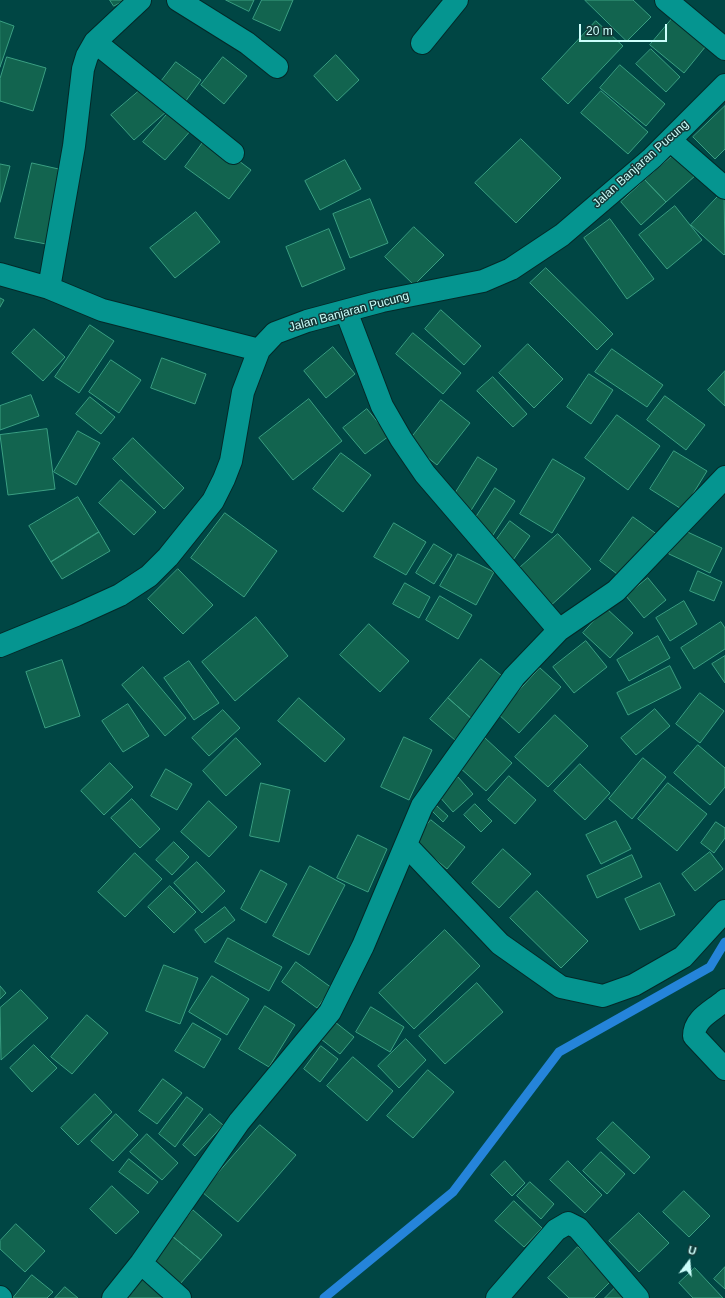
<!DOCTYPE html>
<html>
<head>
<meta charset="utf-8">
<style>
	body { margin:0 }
	#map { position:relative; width:725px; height:1298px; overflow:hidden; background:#004644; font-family:Arial,sans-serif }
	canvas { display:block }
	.north { position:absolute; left:669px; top:1242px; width:40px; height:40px; -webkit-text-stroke:3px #143837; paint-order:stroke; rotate:16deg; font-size:11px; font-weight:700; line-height:16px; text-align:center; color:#ccfffb }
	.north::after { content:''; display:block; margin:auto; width:14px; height:18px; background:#ccfffb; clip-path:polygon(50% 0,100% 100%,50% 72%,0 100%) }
	.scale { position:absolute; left:579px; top:24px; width:88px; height:18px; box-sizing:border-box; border:2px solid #ccfffb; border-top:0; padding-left:5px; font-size:12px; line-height:14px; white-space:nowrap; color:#ccfffb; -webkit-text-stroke:3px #143837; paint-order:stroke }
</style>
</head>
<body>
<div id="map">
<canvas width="725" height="1298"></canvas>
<div class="north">U</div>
<div class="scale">20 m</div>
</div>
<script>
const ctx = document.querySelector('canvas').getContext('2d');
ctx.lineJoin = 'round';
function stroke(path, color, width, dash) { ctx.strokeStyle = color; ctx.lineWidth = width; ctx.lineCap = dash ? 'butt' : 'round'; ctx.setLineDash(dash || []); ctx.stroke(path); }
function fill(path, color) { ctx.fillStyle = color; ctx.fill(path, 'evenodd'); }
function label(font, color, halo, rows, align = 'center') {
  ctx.font = font + ' Arial,sans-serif'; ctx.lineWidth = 3; ctx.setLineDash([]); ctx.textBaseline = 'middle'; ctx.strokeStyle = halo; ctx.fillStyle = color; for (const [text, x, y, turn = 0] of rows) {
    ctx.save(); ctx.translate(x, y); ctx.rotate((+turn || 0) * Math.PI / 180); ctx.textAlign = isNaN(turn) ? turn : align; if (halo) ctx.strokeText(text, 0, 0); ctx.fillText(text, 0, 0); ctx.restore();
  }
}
const stream = new Path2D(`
	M 324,1298 L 453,1192 L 559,1052 L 710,967 L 725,942`);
const building = new Path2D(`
	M 110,0 L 125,0 L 114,6 Z
	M 226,0 L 254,0 L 249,11 Z
	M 262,0 L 293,0 L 280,31 L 253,19 Z
	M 585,0 L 633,0 L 651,17 L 627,41 Z
	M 677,13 L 710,41 L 684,73 L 650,45 Z
	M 0,21 L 14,26 L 0,67 Z
	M 596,21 L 623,46 L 568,104 L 542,79 Z
	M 651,49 L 680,77 L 666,92 L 636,64 Z
	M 336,55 L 359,80 L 337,101 L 314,76 Z
	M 7,57 L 46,68 L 33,111 L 0,101 L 0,79 Z
	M 223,57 L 247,76 L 224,104 L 201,85 Z
	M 176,62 L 201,80 L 185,102 L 160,83 Z
	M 620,65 L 665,104 L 646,126 L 600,88 Z
	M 145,86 L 167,111 L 134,140 L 111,115 Z
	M 601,91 L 648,132 L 628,154 L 581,113 Z
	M 725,106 L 725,149 L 715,159 L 693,137 Z
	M 170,111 L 192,129 L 165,160 L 143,142 Z
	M 207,137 L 251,170 L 229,199 L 185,167 Z
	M 521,139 L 561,178 L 516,223 L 475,183 Z
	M 676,153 L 696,175 L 666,202 L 645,180 Z
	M 345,160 L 361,189 L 320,210 L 305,181 Z
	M 32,163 L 63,170 L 46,244 L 15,238 Z
	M 0,164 L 10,166 L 0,202 Z
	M 645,180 L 666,202 L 641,225 L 621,202 Z
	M 724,190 L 725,254 L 724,255 L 691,225 Z
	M 370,199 L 388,243 L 350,258 L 333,214 Z
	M 675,206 L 702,240 L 667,269 L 639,235 Z
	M 196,212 L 220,242 L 175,278 L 150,248 Z
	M 610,219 L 654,279 L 627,299 L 584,238 Z
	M 414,227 L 444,255 L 414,285 L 385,257 Z
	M 329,229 L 345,269 L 302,287 L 286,247 Z
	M 546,268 L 613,334 L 597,350 L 530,283 Z
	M 0,298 L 4,300 L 0,307 Z
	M 441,310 L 481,346 L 464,365 L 425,329 Z
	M 90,325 L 114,341 L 79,393 L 55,377 Z
	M 34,329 L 65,357 L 43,381 L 12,353 Z
	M 413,333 L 461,373 L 443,394 L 396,354 Z
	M 528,344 L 563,379 L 534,408 L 499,373 Z
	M 333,347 L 355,374 L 326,398 L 304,371 Z
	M 612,349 L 663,385 L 647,407 L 595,372 Z
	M 162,358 L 206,374 L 195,404 L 151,388 Z
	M 111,360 L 141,380 L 119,413 L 89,392 Z
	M 725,371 L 725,406 L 708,390 Z
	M 589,374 L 613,390 L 591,424 L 567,407 Z
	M 493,377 L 527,414 L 513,427 L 477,391 Z
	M 31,395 L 39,416 L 0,430 L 0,406 Z
	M 665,396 L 705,425 L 686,450 L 647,420 Z
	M 90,397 L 115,417 L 101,434 L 76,414 Z
	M 309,399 L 342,441 L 293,480 L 259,438 Z
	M 441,400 L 470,423 L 437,465 L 408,442 Z
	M 367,409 L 389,436 L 365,454 L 343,428 Z
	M 617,415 L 660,446 L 628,490 L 585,458 Z
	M 47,429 L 55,489 L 8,495 L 0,435 Z
	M 78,431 L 100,443 L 76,485 L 54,472 Z
	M 133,438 L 184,488 L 164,509 L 113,459 Z
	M 674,451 L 707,471 L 683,510 L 650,489 Z
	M 341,453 L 371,475 L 343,512 L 313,489 Z
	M 478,457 L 497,469 L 470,512 L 451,500 Z
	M 553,459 L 585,478 L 552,533 L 520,514 Z
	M 121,480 L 156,512 L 134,535 L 99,503 Z
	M 495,488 L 515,501 L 491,538 L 471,525 Z
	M 78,497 L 99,532 L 51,562 L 29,526 Z
	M 225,513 L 277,551 L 244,597 L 191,558 Z
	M 633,517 L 658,535 L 625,580 L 600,561 Z
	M 510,521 L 530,536 L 513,560 L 492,546 Z
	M 394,523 L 426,542 L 406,575 L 374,557 Z
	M 681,529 L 722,548 L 710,573 L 669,554 Z
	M 99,532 L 110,551 L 62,579 L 51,562 Z
	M 558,534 L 591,569 L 548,608 L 515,572 Z
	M 434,544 L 452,555 L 434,584 L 416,573 Z
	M 458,554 L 494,572 L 476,605 L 440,586 Z
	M 178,569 L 213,605 L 183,634 L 148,599 Z
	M 698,571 L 722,582 L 714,601 L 690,591 Z
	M 648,578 L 666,600 L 644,618 L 626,596 Z
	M 405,583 L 430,597 L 419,618 L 393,604 Z
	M 440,596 L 472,615 L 458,639 L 426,620 Z
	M 684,601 L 697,624 L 670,641 L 656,618 Z
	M 606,608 L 633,633 L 610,658 L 583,633 Z
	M 256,617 L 288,656 L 235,701 L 202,662 Z
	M 721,622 L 725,628 L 725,649 L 694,669 L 681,648 Z
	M 369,624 L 409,661 L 380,692 L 340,655 Z
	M 658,636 L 670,658 L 629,681 L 617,660 Z
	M 586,641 L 607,667 L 574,693 L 553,667 Z
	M 725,656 L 725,683 L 712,664 Z
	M 481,659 L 507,680 L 473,720 L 448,698 Z
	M 62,660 L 80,716 L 45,728 L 26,672 Z
	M 189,661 L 219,703 L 194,720 L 164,678 Z
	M 670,666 L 681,688 L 628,715 L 617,693 Z
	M 143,667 L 186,718 L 165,736 L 122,685 Z
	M 540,668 L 561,687 L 519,733 L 498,714 Z
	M 700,693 L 724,711 L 700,743 L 676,724 Z
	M 299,698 L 345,739 L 325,762 L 278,721 Z
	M 448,698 L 473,720 L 455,740 L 430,719 Z
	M 128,704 L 149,736 L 123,752 L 102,721 Z
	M 655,709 L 670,726 L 636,755 L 621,738 Z
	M 223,710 L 240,728 L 209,756 L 192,738 Z
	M 555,715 L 588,746 L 548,787 L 515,757 Z
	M 404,737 L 432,750 L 409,800 L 381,787 Z
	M 236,738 L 261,764 L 226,796 L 203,771 Z
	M 485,738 L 512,763 L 486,791 L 459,767 Z
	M 698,745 L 725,768 L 725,787 L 710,805 L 674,773 Z
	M 643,758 L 666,777 L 632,819 L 609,799 Z
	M 110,763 L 133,787 L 104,815 L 81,791 Z
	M 580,764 L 610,793 L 585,820 L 554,791 Z
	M 166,769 L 192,784 L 177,810 L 151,796 Z
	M 509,776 L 536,800 L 515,824 L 488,800 Z
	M 458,777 L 473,794 L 453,812 L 438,795 Z
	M 261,783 L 290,790 L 279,842 L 250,836 Z
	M 668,783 L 707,814 L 677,851 L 638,819 Z
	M 132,799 L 160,829 L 140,848 L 111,818 Z
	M 209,801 L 237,827 L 209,857 L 181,832 Z
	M 475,804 L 492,821 L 481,832 L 464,815 Z
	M 437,806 L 448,816 L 443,822 L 432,811 Z
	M 431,820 L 465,847 L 447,869 L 414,841 Z
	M 616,821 L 631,849 L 601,864 L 586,835 Z
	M 716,822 L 725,828 L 725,838 L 714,853 L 701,843 Z
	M 358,835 L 387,849 L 368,892 L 337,878 Z
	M 174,842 L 189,857 L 172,875 L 156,860 Z
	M 503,849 L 531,874 L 499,908 L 472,883 Z
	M 710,852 L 723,869 L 695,891 L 682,874 Z
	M 135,853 L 162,879 L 125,917 L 98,892 Z
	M 632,855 L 642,877 L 597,898 L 587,876 Z
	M 197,862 L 225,891 L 202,913 L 174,883 Z
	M 310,866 L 345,885 L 309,955 L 273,936 Z
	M 261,870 L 287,884 L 266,923 L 241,909 Z
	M 660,883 L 675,915 L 640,930 L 625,899 Z
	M 170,886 L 196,912 L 174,933 L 148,907 Z
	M 537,891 L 588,941 L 561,968 L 510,918 Z
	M 225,907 L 235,920 L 205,943 L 195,930 Z
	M 445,930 L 480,966 L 414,1029 L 379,993 Z
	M 228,938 L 282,967 L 269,991 L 215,962 Z
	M 296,962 L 332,988 L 317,1008 L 282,982 Z
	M 164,965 L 198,978 L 180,1024 L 146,1011 Z
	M 212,976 L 249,999 L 227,1035 L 189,1012 Z
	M 477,983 L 503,1012 L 445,1064 L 419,1036 Z
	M 0,986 L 6,993 L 0,999 Z
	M 21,990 L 48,1018 L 1,1060 L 0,1008 Z
	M 265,1006 L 295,1025 L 269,1067 L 239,1049 Z
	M 371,1007 L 404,1027 L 390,1052 L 356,1032 Z
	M 87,1015 L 108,1033 L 72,1074 L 51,1057 Z
	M 335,1022 L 354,1037 L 340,1054 L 321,1039 Z
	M 193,1023 L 221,1039 L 204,1068 L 175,1051 Z
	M 406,1039 L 426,1060 L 399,1088 L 378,1066 Z
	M 34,1045 L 57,1068 L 32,1092 L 10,1068 Z
	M 321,1046 L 338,1059 L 320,1082 L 304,1069 Z
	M 353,1057 L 393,1091 L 367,1121 L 327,1086 Z
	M 428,1070 L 454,1092 L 413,1138 L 387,1116 Z
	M 163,1079 L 182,1093 L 157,1124 L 139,1111 Z
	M 95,1094 L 112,1112 L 78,1145 L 61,1128 Z
	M 187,1097 L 203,1109 L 175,1147 L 159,1134 Z
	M 116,1114 L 138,1135 L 113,1161 L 91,1141 Z
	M 210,1114 L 223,1125 L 195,1156 L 183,1145 Z
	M 613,1122 L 650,1157 L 634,1174 L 597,1139 Z
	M 260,1125 L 296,1155 L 238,1222 L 202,1192 Z
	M 147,1134 L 178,1163 L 162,1180 L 130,1152 Z
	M 601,1152 L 625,1174 L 607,1194 L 583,1171 Z
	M 129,1159 L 158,1182 L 148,1194 L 119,1172 Z
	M 505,1161 L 525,1183 L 512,1196 L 491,1175 Z
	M 568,1161 L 602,1195 L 585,1213 L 550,1180 Z
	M 530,1182 L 554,1204 L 541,1219 L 517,1196 Z
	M 112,1186 L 139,1212 L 116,1234 L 90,1209 Z
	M 684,1191 L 710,1216 L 689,1237 L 663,1212 Z
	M 514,1201 L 542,1228 L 524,1247 L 495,1221 Z
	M 193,1210 L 222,1235 L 201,1260 L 172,1236 Z
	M 639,1213 L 669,1243 L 639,1272 L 609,1241 Z
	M 16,1224 L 45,1251 L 25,1272 L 0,1249 L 0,1241 Z
	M 172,1236 L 201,1260 L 180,1284 L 152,1260 Z
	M 578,1247 L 612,1280 L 594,1298 L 569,1298 L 548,1278 Z
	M 725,1267 L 725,1289 L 714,1279 Z
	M 695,1268 L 723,1298 L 693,1298 L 679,1283 Z
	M 32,1275 L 53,1292 L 47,1298 L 13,1298 Z
	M 143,1279 L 169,1298 L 128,1298 Z
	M 65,1287 L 78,1298 L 55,1298 Z
	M 615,1288 L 625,1298 L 605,1298 Z`);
const minor = new Path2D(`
	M 178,0 L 247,43 L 277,67
	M 666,0 L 725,49
	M 95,42 L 233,153
	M 422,43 L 457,0
	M 670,140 L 725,188
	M 0,274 L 49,288 L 102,310 L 259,350
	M 49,288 L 74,146 L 83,69 L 87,56 L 95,42 L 140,0
	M 346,311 L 382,406 L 401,439 L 425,474 L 559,630
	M 0,646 L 76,615 L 120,595 L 149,576 L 168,557 L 213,501 L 224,479 L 231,461 L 243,392 L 259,350 L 275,333 L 307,321 L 382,301 L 483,281 L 511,269 L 562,235 L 652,158 L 725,85
	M 406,845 L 500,944 L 561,987 L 603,996 L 634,985 L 683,957 L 725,911
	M 725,1000 C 713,1011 694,1018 694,1036 L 725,1069
	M 141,1263 L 180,1298
	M 0,1297 L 1,1298
	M 113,1298 L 141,1263 L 239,1122 L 330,1012 L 363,946 L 422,806 L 514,677 L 559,630 L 616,591 L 725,477
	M 497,1298 L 556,1230 L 568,1223 L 578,1228 L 638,1298`);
const streetNames = [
	["Jalan Banjaran Pucung",641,164,-42],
	["Jalan Banjaran Pucung",349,312,-15]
];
stroke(stream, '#2584da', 9);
fill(building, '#12644f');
stroke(building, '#3a9f82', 1);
stroke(minor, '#032928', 24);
stroke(minor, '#059590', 22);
label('12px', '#ccfffb', '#143837', streetNames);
</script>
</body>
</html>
